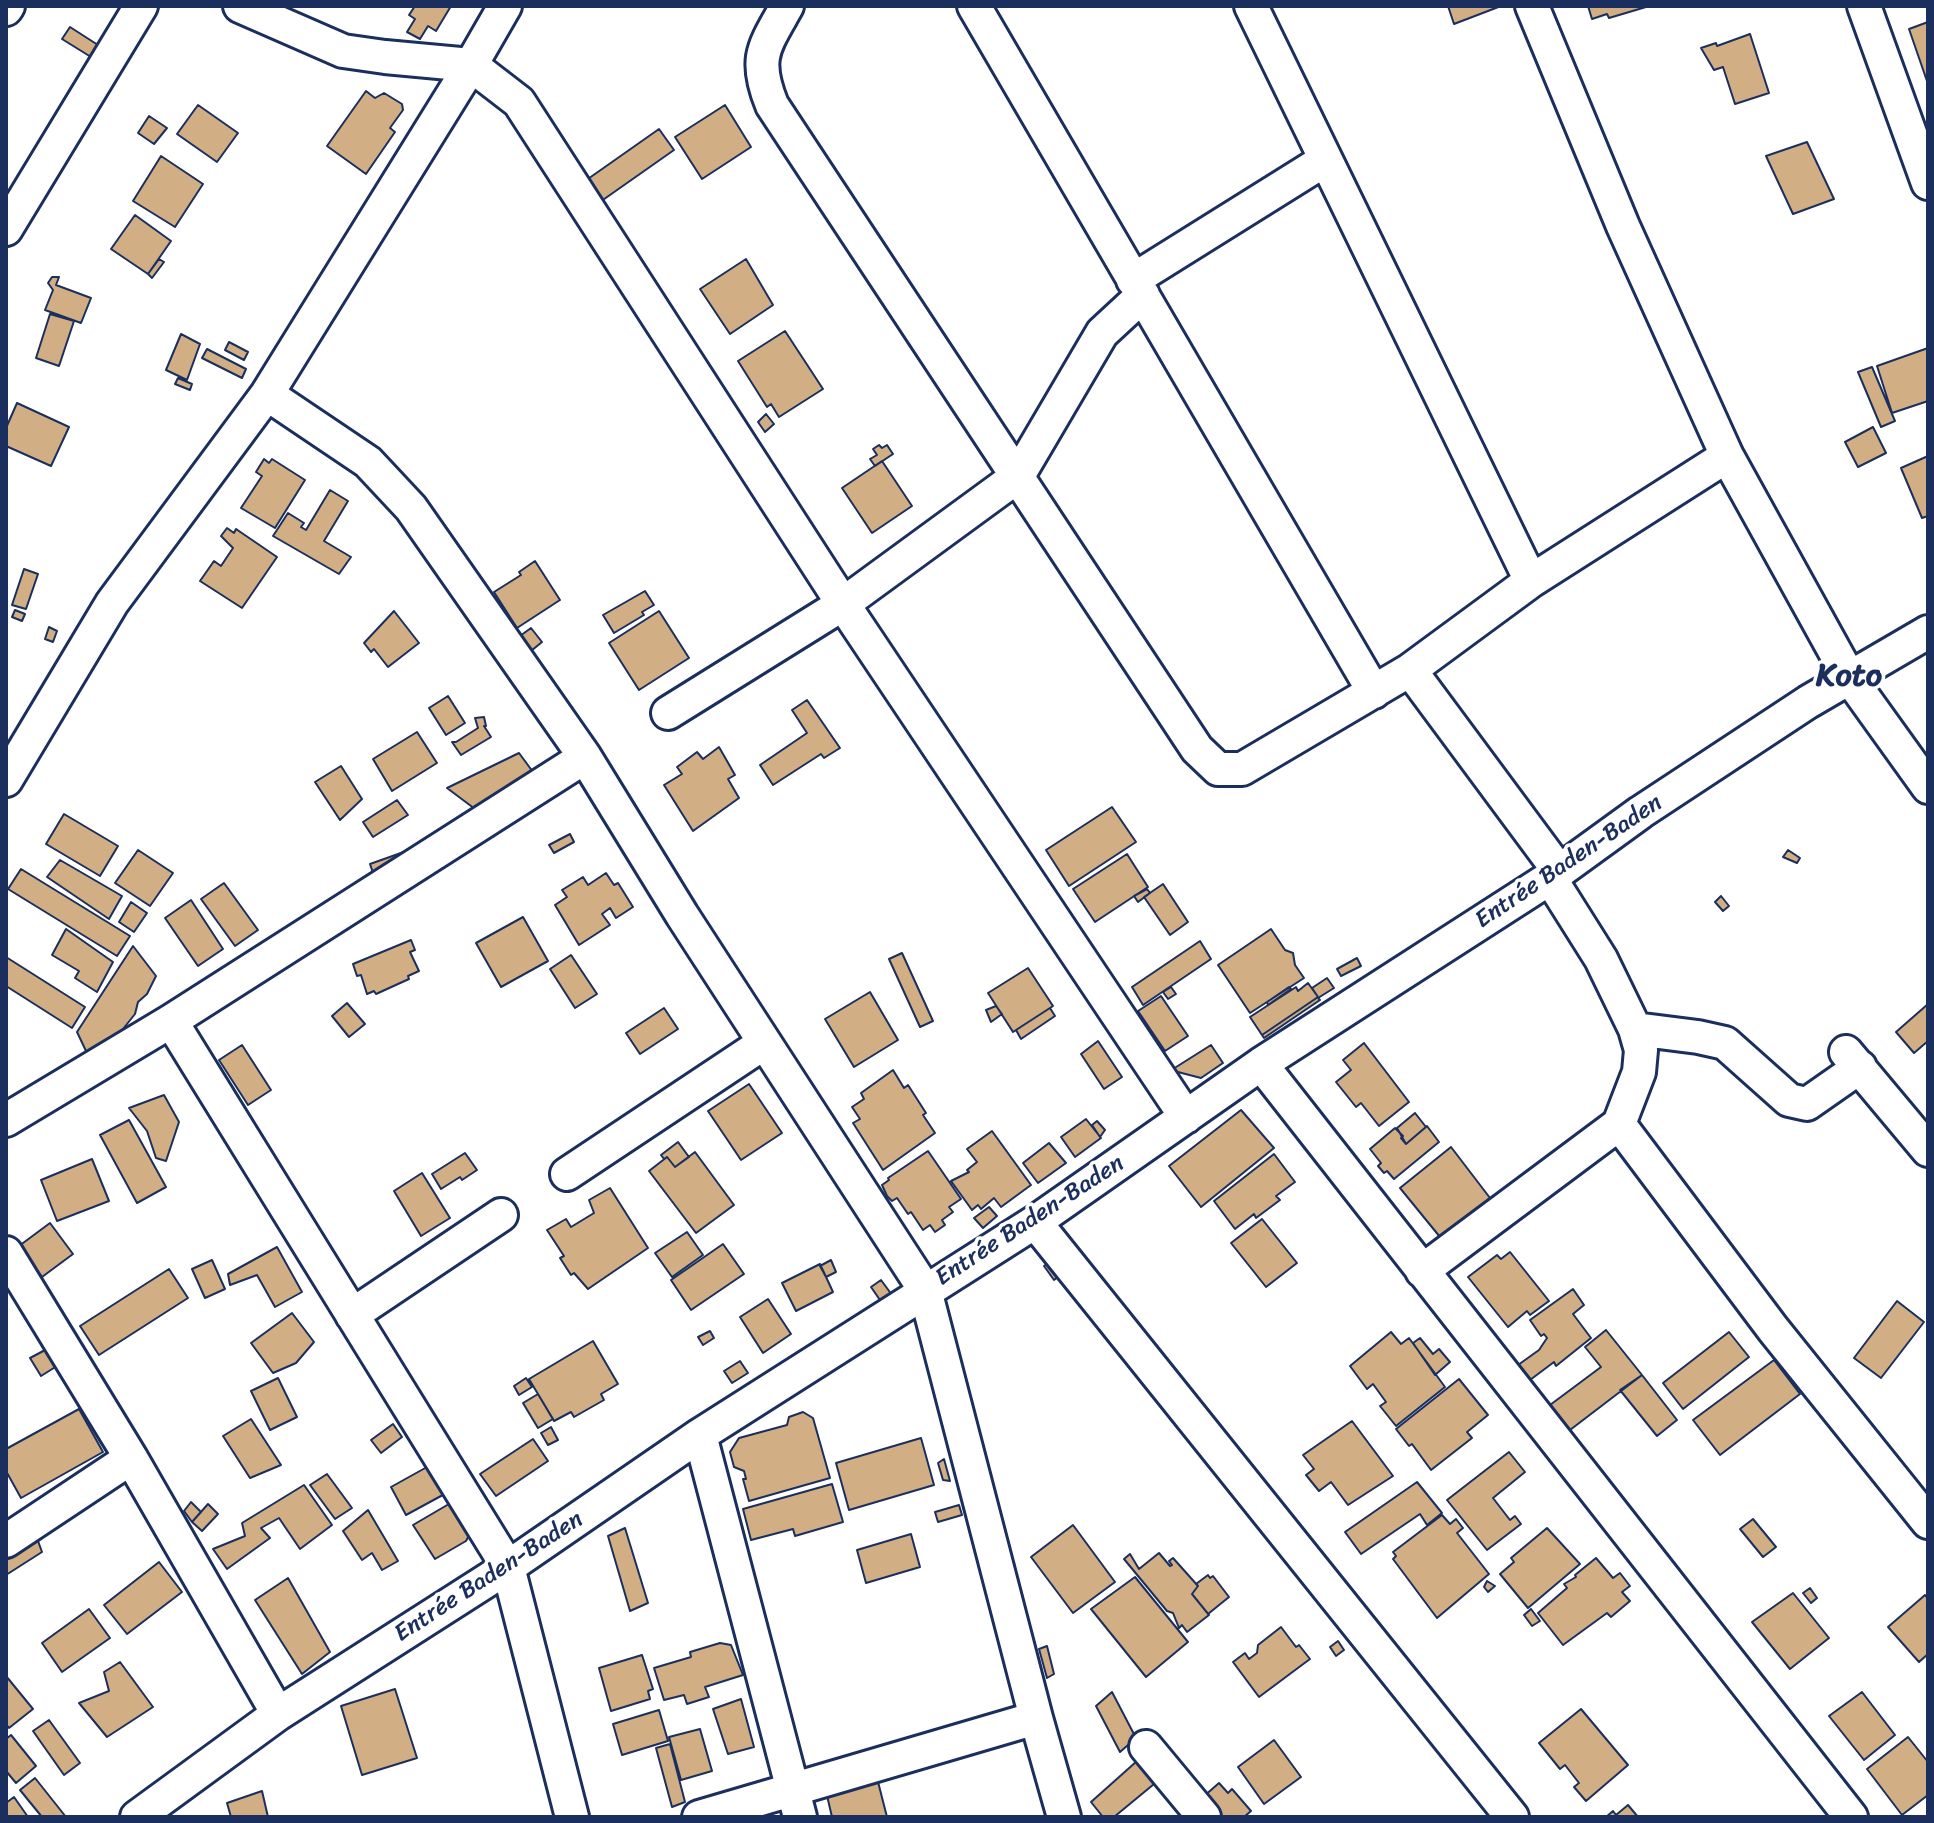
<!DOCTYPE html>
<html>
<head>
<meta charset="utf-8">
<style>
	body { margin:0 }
	#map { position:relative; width:1934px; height:1823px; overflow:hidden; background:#fff; font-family:Sriracha,sans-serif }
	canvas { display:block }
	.frame { position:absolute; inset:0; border:8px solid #1b2f5e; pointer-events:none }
</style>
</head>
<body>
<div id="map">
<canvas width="1934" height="1823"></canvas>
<div class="frame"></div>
</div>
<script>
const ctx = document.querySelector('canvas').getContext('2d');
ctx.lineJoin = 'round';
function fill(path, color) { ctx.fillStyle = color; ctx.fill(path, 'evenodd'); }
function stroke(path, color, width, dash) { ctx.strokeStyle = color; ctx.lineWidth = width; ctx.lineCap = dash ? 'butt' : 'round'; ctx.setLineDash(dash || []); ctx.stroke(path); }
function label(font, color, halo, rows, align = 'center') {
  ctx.font = font + ' Sriracha,sans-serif'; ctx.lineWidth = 7; ctx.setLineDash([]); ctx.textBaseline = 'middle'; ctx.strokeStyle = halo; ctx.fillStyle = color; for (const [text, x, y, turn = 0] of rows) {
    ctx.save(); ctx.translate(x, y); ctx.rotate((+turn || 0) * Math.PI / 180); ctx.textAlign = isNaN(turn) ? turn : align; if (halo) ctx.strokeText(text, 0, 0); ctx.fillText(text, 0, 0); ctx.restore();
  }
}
const building = new Path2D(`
	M 415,6 L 451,6 L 436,31 L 428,26 L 420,39 L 407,32 L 415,19 L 409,15 Z
	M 1448,6 L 1501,6 L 1454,24 Z
	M 1588,6 L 1646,6 L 1646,7 L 1609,18 L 1607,14 L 1592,19 Z
	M 1928,22 L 1928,84 L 1909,29 Z
	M 70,27 L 98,45 L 91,57 L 62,39 Z
	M 1750,34 L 1769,93 L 1735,104 L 1723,67 L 1714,70 L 1701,48 L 1716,43 L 1717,46 Z
	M 366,91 L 375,98 L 384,93 L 402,104 L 403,110 L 390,128 L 395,132 L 366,174 L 327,146 Z
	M 198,105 L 238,133 L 217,162 L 177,134 Z
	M 725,105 L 751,147 L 702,179 L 675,137 Z
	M 149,116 L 167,128 L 154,144 L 138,133 Z
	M 659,129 L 674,150 L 600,202 L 585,181 Z
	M 1807,142 L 1834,199 L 1793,214 L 1766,156 Z
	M 161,156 L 203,184 L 175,227 L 133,201 Z
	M 135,215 L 171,241 L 148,274 L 111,249 Z
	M 159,259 L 164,262 L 152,278 L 148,274 Z
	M 746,259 L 773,305 L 730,334 L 700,289 Z
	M 52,277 L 59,277 L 56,285 L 91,298 L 81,323 L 45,310 L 53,290 L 48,283 Z
	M 50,314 L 74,321 L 59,366 L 36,358 Z
	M 785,331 L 823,389 L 779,417 L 771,404 L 767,407 L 738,361 Z
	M 181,334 L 200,344 L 187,380 L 166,370 Z
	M 229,342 L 248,352 L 244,360 L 225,350 Z
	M 1928,348 L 1928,401 L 1892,413 L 1877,366 Z
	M 207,349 L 246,369 L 242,378 L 202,358 Z
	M 1872,367 L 1895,421 L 1881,427 L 1858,372 Z
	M 178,378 L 192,384 L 190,390 L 175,384 Z
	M 17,403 L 69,427 L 51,466 L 6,446 L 6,428 Z
	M 766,414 L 774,424 L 765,432 L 758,422 Z
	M 1873,427 L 1886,453 L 1858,467 L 1845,442 Z
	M 879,445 L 882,448 L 887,445 L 893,454 L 875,466 L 870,459 L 877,455 L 873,449 Z
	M 1928,456 L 1928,516 L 1922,518 L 1901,468 Z
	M 264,459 L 269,463 L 272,459 L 305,480 L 275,528 L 241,508 L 262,476 L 256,472 Z
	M 882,461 L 912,506 L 872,533 L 842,488 Z
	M 330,490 L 348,501 L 324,541 L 351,557 L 339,574 L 273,536 L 288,513 L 304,523 L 301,527 L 306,530 Z
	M 227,528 L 234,533 L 236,529 L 277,557 L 242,608 L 200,581 L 214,561 L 221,566 L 233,548 L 221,536 Z
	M 535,561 L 560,600 L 517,628 L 494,592 L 521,575 L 519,572 Z
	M 24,569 L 38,574 L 26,609 L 12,605 Z
	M 645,591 L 654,605 L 642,612 L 644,615 L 614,633 L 603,615 Z
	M 15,610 L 25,614 L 22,621 L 12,617 Z
	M 394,611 L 419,643 L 388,667 L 374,649 L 371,652 L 364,643 Z
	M 659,611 L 689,658 L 639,690 L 609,643 Z
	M 49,627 L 57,631 L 53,642 L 45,639 Z
	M 531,628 L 542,642 L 531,651 L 520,636 Z
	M 448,696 L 465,723 L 446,735 L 429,708 Z
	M 807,700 L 840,748 L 824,758 L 821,754 L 773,785 L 760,765 L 807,733 L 792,710 Z
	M 484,717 L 486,726 L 484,726 L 491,737 L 461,755 L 452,742 L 456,742 L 478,728 L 475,718 Z
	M 417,732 L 437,763 L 392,791 L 373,759 Z
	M 719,747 L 735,775 L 728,779 L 739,798 L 693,831 L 664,785 L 682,774 L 677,767 L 697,752 L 703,759 Z
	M 519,753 L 533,772 L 475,809 L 447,788 Z
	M 341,766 L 362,799 L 340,820 L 315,782 Z
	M 397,800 L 408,815 L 373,837 L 363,822 Z
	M 1112,807 L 1136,842 L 1069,886 L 1046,850 Z
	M 64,814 L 118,846 L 100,876 L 46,844 Z
	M 570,834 L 574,842 L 554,853 L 549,845 Z
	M 429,843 L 376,882 L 370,864 Z
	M 138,850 L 173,873 L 150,906 L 115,883 Z
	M 1788,850 L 1800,858 L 1797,863 L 1783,857 Z
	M 1127,854 L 1148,887 L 1095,922 L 1073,889 Z
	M 60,860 L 122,896 L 109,919 L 47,877 Z
	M 21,869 L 130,936 L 117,956 L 8,889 Z
	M 606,873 L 614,885 L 618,883 L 633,907 L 616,918 L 610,908 L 602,914 L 610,925 L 579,945 L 555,905 L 567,897 L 562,890 L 583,877 L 588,885 Z
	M 224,883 L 258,930 L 235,946 L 201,899 Z
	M 1163,884 L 1188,922 L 1170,935 L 1144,897 Z
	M 1147,889 L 1150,893 L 1138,902 L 1134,896 Z
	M 1721,896 L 1729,906 L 1723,911 L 1715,902 Z
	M 191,900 L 223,949 L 198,966 L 165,918 Z
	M 131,902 L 147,913 L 134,932 L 119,922 Z
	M 523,917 L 548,961 L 501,987 L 476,943 Z
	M 66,929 L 113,962 L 97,992 L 75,978 L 79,971 L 52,955 Z
	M 1271,929 L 1285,950 L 1293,953 L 1295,965 L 1304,978 L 1250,1013 L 1218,965 Z
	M 411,940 L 415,950 L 410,952 L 419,971 L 408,976 L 409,979 L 376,994 L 374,991 L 367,994 L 361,975 L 357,976 L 353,964 Z
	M 1200,941 L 1211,959 L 1143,1005 L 1132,987 Z
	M 133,946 L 156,976 L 147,994 L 138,1002 L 135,1014 L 111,1044 L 87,1053 L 77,1032 Z
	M 902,953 L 933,1021 L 920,1027 L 889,959 Z
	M 571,955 L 597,994 L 575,1008 L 550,969 Z
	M 6,957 L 85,1007 L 72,1028 L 6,986 Z
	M 1357,958 L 1361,966 L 1341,976 L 1337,969 Z
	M 1028,968 L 1053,1006 L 1013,1032 L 988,993 Z
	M 1327,978 L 1334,988 L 1318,998 L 1320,1000 L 1264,1038 L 1262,1035 L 1318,997 L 1312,988 Z
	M 1308,983 L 1318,997 L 1262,1035 L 1250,1017 L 1296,987 L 1298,991 Z
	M 1171,987 L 1176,994 L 1168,999 L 1163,992 Z
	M 1289,987 L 1291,989 L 1268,1005 L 1267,1002 Z
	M 870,992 L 898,1040 L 854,1067 L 825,1019 Z
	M 1161,996 L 1188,1036 L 1165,1051 L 1138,1011 Z
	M 347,1003 L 365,1024 L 349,1037 L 332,1016 Z
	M 1928,1004 L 1928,1041 L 1914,1053 L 1896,1032 Z
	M 996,1006 L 1002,1014 L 991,1022 L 986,1010 Z
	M 664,1008 L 678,1029 L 640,1054 L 626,1033 Z
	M 1050,1008 L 1055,1016 L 1021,1039 L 1016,1030 Z
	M 1098,1041 L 1122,1077 L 1104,1089 L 1081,1054 Z
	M 1364,1043 L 1409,1102 L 1379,1126 L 1361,1103 L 1356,1107 L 1336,1082 L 1351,1070 L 1343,1060 Z
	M 242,1045 L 271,1090 L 248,1105 L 219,1060 Z
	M 1211,1045 L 1223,1063 L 1201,1078 L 1174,1071 L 1173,1069 Z
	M 893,1070 L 904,1088 L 908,1085 L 926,1113 L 923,1115 L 935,1133 L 883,1170 L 853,1123 L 860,1119 L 852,1107 L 864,1099 L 861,1093 Z
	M 749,1084 L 782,1133 L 741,1160 L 708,1111 Z
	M 164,1095 L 179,1122 L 166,1161 L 156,1158 L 147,1131 L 129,1108 Z
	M 1241,1110 L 1274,1148 L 1201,1207 L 1169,1166 Z
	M 1415,1113 L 1426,1127 L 1406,1144 L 1397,1128 Z
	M 1086,1119 L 1101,1138 L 1075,1157 L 1061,1137 Z
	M 129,1120 L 166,1187 L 137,1203 L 100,1135 Z
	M 1097,1121 L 1105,1130 L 1100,1137 L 1092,1125 Z
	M 1427,1126 L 1439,1142 L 1394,1179 L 1387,1171 L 1384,1173 L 1378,1166 L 1381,1163 L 1370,1149 L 1395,1128 L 1403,1136 L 1401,1138 L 1406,1144 Z
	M 992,1131 L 1031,1185 L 1001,1207 L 994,1198 L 981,1209 L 978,1205 L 972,1210 L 951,1181 L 969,1172 L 967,1170 L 977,1162 L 967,1149 Z
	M 678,1142 L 689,1157 L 675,1167 L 667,1157 L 664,1159 L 661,1155 Z
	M 1049,1143 L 1066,1163 L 1038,1183 L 1023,1163 Z
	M 1451,1147 L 1490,1198 L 1440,1237 L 1400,1188 Z
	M 928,1151 L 961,1199 L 949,1207 L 953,1212 L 942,1220 L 945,1225 L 935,1232 L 930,1225 L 923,1230 L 911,1212 L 908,1214 L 897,1198 L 892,1201 L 887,1196 L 882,1185 L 889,1180 L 888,1178 Z
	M 695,1152 L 734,1205 L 696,1233 L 649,1171 L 667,1157 L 675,1167 Z
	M 465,1153 L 477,1170 L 462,1180 L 460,1177 L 441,1189 L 432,1174 Z
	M 1274,1154 L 1295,1182 L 1276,1196 L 1280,1200 L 1256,1218 L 1254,1214 L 1235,1229 L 1214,1201 Z
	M 92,1159 L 109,1201 L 57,1221 L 41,1180 Z
	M 422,1173 L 450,1218 L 421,1236 L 394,1191 Z
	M 610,1188 L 648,1248 L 588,1289 L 574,1273 L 571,1275 L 560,1258 L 564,1256 L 547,1230 L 566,1219 L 571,1227 L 594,1213 L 589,1200 Z
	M 989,1207 L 997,1216 L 983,1228 L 974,1218 Z
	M 1262,1219 L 1297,1263 L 1266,1287 L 1231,1243 Z
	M 50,1223 L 73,1254 L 42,1277 L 19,1246 Z
	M 687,1232 L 703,1255 L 672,1277 L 655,1253 Z
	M 723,1244 L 744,1274 L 691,1310 L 671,1280 Z
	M 277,1247 L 302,1292 L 275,1307 L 257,1275 L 230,1285 L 228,1274 Z
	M 1510,1252 L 1549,1301 L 1530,1315 L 1527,1311 L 1508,1327 L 1468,1277 L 1497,1255 L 1501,1259 Z
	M 1055,1258 L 1065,1272 L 1054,1280 L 1044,1266 Z
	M 212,1260 L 225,1289 L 205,1298 L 192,1269 Z
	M 831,1260 L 836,1272 L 826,1277 L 820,1266 Z
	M 820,1264 L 833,1292 L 796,1311 L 782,1283 Z
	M 169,1269 L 188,1298 L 99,1355 L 80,1326 Z
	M 881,1280 L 892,1295 L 882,1303 L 871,1287 Z
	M 1573,1289 L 1584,1305 L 1573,1314 L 1591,1338 L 1556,1366 L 1554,1362 L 1530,1380 L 1518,1365 L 1539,1350 L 1547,1338 L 1544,1334 L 1541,1336 L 1530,1320 Z
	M 768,1299 L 791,1334 L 763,1353 L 740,1317 Z
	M 1897,1301 L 1924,1322 L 1881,1378 L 1854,1358 Z
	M 292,1313 L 314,1342 L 296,1363 L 273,1373 L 251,1343 Z
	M 1606,1330 L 1642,1375 L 1570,1430 L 1550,1405 L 1601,1367 L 1585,1347 Z
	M 710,1331 L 714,1338 L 703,1345 L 698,1337 Z
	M 1391,1332 L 1401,1344 L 1409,1338 L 1445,1387 L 1396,1426 L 1380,1406 L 1386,1402 L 1373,1384 L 1367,1389 L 1350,1366 Z
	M 1729,1332 L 1749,1357 L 1683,1409 L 1663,1383 Z
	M 1420,1338 L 1433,1354 L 1439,1349 L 1450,1362 L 1435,1375 L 1413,1343 Z
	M 593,1341 L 618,1384 L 601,1394 L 604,1400 L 574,1417 L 571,1412 L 554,1421 L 529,1379 Z
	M 47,1349 L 57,1366 L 41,1376 L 30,1358 Z
	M 1774,1360 L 1800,1394 L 1720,1455 L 1693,1420 Z
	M 740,1361 L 748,1373 L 732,1383 L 724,1371 Z
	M 1642,1375 L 1677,1420 L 1657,1436 L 1620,1390 Z
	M 278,1378 L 297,1417 L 270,1430 L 251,1391 Z
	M 526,1378 L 532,1387 L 519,1395 L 514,1386 Z
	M 1459,1379 L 1488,1415 L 1467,1432 L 1472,1438 L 1431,1470 L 1412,1444 L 1409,1446 L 1396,1429 Z
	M 538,1394 L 553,1419 L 538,1428 L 523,1403 Z
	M 79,1409 L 103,1452 L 21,1498 L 6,1471 L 6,1449 Z
	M 803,1412 L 813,1418 L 830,1478 L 749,1501 L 743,1479 L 746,1479 L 744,1471 L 734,1467 L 730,1452 L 739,1438 L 787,1425 L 789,1417 Z
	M 251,1419 L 281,1465 L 250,1478 L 223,1436 Z
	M 1352,1421 L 1393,1476 L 1348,1505 L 1331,1482 L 1319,1491 L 1306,1475 L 1314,1469 L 1303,1455 Z
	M 393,1424 L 402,1437 L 381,1453 L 371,1440 Z
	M 551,1427 L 558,1440 L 548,1445 L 541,1433 Z
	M 921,1438 L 934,1485 L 849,1510 L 836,1463 Z
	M 533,1439 L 548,1461 L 496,1496 L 480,1474 Z
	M 1509,1452 L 1525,1472 L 1493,1498 L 1510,1520 L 1515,1516 L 1521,1524 L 1487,1550 L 1447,1500 Z
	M 944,1459 L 950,1481 L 943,1480 L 938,1463 Z
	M 436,1462 L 452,1490 L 406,1515 L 391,1487 Z
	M 327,1474 L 352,1508 L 335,1519 L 310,1485 Z
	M 1417,1482 L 1442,1513 L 1427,1525 L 1420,1514 L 1361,1554 L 1345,1532 Z
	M 832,1484 L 843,1522 L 795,1536 L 793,1529 L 751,1540 L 743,1509 Z
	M 304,1485 L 332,1525 L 300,1549 L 279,1518 L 261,1528 L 270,1538 L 227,1569 L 213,1549 L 245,1536 L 242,1523 Z
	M 454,1501 L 473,1528 L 466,1541 L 435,1559 L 413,1525 Z
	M 191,1502 L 201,1512 L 192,1522 L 184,1511 Z
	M 208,1504 L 218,1514 L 202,1531 L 192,1522 Z
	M 959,1505 L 962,1515 L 938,1522 L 935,1512 Z
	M 368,1510 L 398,1561 L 382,1570 L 372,1553 L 362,1560 L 343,1531 Z
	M 1442,1515 L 1450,1524 L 1456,1519 L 1463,1528 L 1457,1533 L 1489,1574 L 1437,1618 L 1393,1559 L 1396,1556 L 1393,1552 Z
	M 1753,1519 L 1776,1547 L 1763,1557 L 1740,1529 Z
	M 1073,1525 L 1115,1582 L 1073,1613 L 1031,1557 Z
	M 33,1527 L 42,1552 L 6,1575 L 6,1544 Z
	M 625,1528 L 648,1603 L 630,1611 L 608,1536 Z
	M 1547,1528 L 1580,1564 L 1528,1608 L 1500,1574 L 1514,1562 L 1511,1558 Z
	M 911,1534 L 920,1567 L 866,1583 L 857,1550 Z
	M 1159,1553 L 1170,1566 L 1172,1565 L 1169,1561 L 1173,1558 L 1198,1586 L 1192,1594 L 1209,1615 L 1187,1632 L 1182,1625 L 1179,1628 L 1173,1613 L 1167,1611 L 1124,1559 L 1130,1554 L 1139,1569 Z
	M 1596,1558 L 1613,1578 L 1620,1573 L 1630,1586 L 1622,1592 L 1630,1601 L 1611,1617 L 1607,1613 L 1563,1645 L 1538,1613 L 1567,1588 L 1564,1584 L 1576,1577 L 1575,1575 Z
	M 159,1562 L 182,1592 L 127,1634 L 104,1605 Z
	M 1208,1575 L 1210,1578 L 1213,1576 L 1229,1597 L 1208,1614 L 1192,1594 L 1198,1586 L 1196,1584 Z
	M 1135,1577 L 1188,1642 L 1146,1677 L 1091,1609 Z
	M 288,1578 L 330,1652 L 302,1674 L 255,1600 Z
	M 1487,1581 L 1495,1586 L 1488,1592 L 1484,1587 Z
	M 1810,1588 L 1817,1598 L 1811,1603 L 1803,1593 Z
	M 1793,1593 L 1829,1638 L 1790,1669 L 1752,1622 Z
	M 1925,1595 L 1928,1599 L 1928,1654 L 1919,1662 L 1888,1627 Z
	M 89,1609 L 110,1638 L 62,1672 L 42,1643 Z
	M 1531,1609 L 1540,1621 L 1532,1626 L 1524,1615 Z
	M 1281,1627 L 1296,1647 L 1299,1645 L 1310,1659 L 1259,1697 L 1233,1662 L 1245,1653 L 1249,1659 L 1257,1653 L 1258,1645 Z
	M 1338,1641 L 1344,1650 L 1336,1656 L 1330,1647 Z
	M 720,1643 L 731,1645 L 743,1675 L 705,1687 L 709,1697 L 687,1704 L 684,1695 L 664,1700 L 654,1668 L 691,1657 L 690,1652 Z
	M 1047,1646 L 1054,1674 L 1047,1678 L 1039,1649 Z
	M 642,1655 L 653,1689 L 648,1691 L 650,1699 L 611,1711 L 599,1668 Z
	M 120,1662 L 153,1707 L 107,1737 L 79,1703 L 109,1691 L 104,1672 Z
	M 6,1676 L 33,1709 L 9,1728 L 6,1724 Z
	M 395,1689 L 417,1758 L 362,1775 L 341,1706 Z
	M 1112,1692 L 1136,1738 L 1120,1752 L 1096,1706 Z
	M 1862,1692 L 1895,1735 L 1864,1760 L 1829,1716 Z
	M 741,1699 L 754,1747 L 728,1754 L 713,1709 Z
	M 1581,1709 L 1628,1765 L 1586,1801 L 1574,1787 L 1579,1783 L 1565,1765 L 1560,1769 L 1539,1743 Z
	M 659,1710 L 668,1741 L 622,1755 L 613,1724 Z
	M 49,1720 L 80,1763 L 64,1775 L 33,1731 Z
	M 700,1729 L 712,1771 L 681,1780 L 669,1737 Z
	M 11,1735 L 36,1766 L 16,1783 L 6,1771 L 6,1739 Z
	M 1908,1737 L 1928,1762 L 1928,1795 L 1902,1815 L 1867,1769 Z
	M 1274,1740 L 1301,1777 L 1264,1804 L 1238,1767 Z
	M 670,1744 L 685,1802 L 672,1807 L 656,1748 Z
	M 1137,1761 L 1154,1784 L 1114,1817 L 1103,1817 L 1091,1802 Z
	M 876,1774 L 887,1817 L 832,1817 L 825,1787 Z
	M 35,1778 L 66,1817 L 42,1817 L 20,1790 Z
	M 1219,1783 L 1228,1793 L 1232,1789 L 1251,1811 L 1244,1817 L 1219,1817 L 1203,1797 Z
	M 262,1791 L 268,1817 L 231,1817 L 227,1803 Z
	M 14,1797 L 28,1817 L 6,1817 L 6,1803 Z
	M 1628,1805 L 1638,1817 L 1606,1817 L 1613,1811 L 1616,1815 Z`);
const minor = new Path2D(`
	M 240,6 L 343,51 L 385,57 L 471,65 L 519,102 L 843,604 L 1186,1117
	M 787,6 C 764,47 753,58 772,105 L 1197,749 L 1218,769 L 1242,769 L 1410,670 L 1531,581 L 1727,456
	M 974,6 L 1374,692
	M 1251,6 L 1531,581
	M 1532,6 L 1623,226 L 1727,456 L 1849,677 L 1928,787
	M 1864,6 L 1928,183
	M 6,9 L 8,6
	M 6,229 L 141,6
	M 1133,280 L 1325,160
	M 267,394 L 368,462 L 411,508 L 585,757 L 682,915 L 925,1290 L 1036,1718 L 1064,1817
	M 1410,670 L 1559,871
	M 668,713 L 843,604 L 1018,476 L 1102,333 L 1143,295
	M 6,780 L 112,603 L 267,394 L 471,65 L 505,6
	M 171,1021 L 508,1567 L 572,1817
	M 1635,1029 L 1698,1037 L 1725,1043 L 1789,1100 L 1807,1104 L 1860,1067
	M 1846,1052 L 1928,1150
	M 1261,1064 L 1851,1817
	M 6,1120 L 171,1021 L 585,757
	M 1619,1124 L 1773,1329 L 1928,1522
	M 567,1174 L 764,1043
	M 1035,1222 L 1512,1817
	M 6,1253 L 131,1458 L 278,1714
	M 1422,1271 L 1619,1124 L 1639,1072 L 1641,1050 L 1635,1029 L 1601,959 L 1550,878
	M 352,1315 L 501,1215
	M 700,1435 L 800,1817
	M 6,1541 L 131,1458
	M 1146,1747 L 1204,1817
	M 137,1817 L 278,1714 L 508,1567 L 700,1435 L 1035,1222 L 1261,1064 L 1550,878 L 1641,812 L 1808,702 L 1928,632
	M 699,1817 L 1036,1718`);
const streetNames = [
	["Entrée Baden-Baden",1569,862,-34],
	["Entrée Baden-Baden",1030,1221,-33],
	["Entrée Baden-Baden",489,1577,-33]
];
const districtNames = [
	["Koto",1849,677]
];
fill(building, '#d1ae83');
stroke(building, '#1b2f5e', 2);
stroke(minor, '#1b2f5e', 38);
stroke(minor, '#fff', 32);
label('24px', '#1b2f5e', '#fff', streetNames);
label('bold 32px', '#1b2f5e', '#fff', districtNames);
</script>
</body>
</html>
